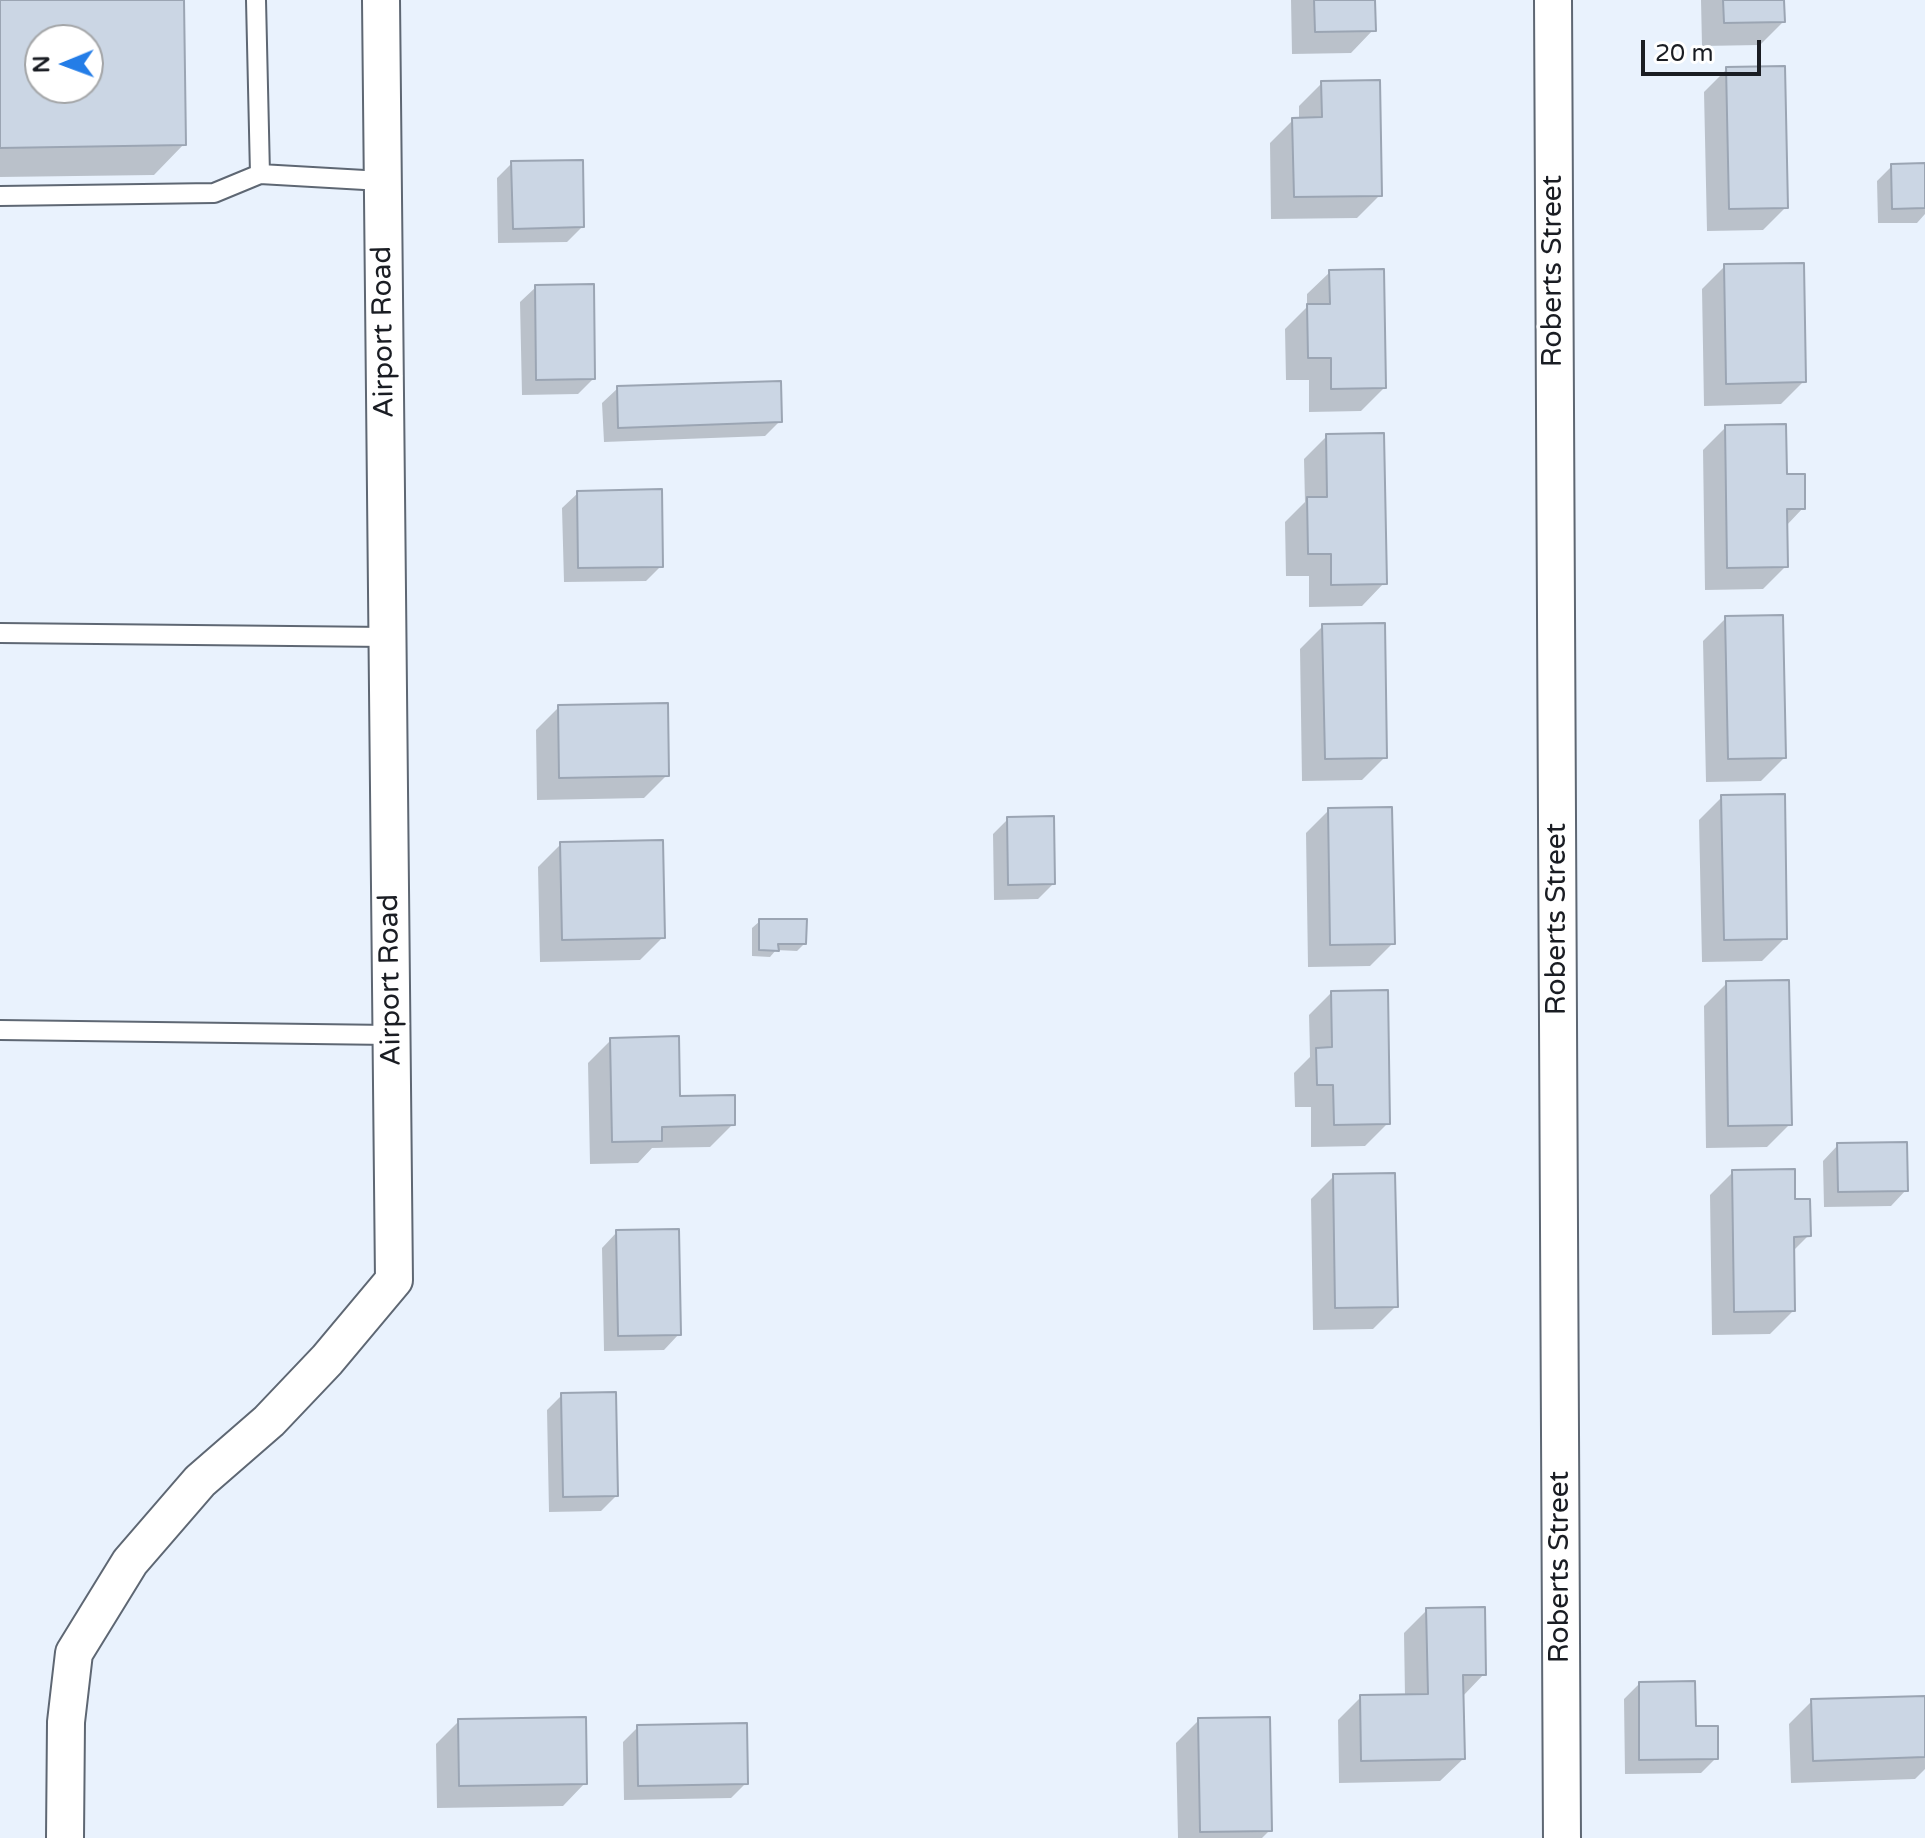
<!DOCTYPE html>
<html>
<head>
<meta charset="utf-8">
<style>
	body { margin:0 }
	#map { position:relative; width:1925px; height:1838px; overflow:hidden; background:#e9f2fd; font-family:"Varela Round",sans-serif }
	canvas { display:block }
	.north { position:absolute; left:24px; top:24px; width:80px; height:80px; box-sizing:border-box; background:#fff; border:2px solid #a3a5a7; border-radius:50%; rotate:269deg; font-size:22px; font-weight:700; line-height:32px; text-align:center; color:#1a1d23 }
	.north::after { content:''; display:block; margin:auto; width:28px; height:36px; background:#247de7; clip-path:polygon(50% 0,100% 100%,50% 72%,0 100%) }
	.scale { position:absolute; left:1641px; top:40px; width:120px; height:36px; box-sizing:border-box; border:4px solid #1a1d23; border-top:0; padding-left:10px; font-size:24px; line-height:28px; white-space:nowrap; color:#1a1d23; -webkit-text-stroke:6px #fff; paint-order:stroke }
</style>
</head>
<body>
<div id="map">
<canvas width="1925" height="1838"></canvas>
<div class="north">N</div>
<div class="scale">20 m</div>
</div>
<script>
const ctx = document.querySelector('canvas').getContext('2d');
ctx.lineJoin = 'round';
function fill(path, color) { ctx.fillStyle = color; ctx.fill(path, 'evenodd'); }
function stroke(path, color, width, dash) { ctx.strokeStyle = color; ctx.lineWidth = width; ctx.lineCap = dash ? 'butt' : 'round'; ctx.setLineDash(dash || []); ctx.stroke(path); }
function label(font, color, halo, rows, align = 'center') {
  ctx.font = font + ' "Varela Round",sans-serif'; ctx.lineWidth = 7; ctx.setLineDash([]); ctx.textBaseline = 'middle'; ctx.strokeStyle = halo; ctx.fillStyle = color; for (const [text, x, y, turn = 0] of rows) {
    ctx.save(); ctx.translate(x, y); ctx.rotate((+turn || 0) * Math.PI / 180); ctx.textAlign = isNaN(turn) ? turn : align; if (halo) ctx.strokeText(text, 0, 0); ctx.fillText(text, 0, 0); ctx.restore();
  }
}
const shadow = new Path2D(`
	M 0,0 L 182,0 L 184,144 L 154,175 L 0,177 ZM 40,40 L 88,40 L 88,88 L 40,88 Z
	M 1291,0 L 1373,0 L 1373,30 L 1351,53 L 1292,54 Z
	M 1701,0 L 1782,0 L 1783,22 L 1760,45 L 1702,46 Z
	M 1727,69 L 1786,207 L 1763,230 L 1707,231 L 1704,92 Z
	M 1322,83 L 1380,195 L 1357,218 L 1271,219 L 1270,143 L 1293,120 L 1299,120 L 1299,106 Z
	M 512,163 L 582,227 L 567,242 L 498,243 L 497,178 Z
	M 1925,165 L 1925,214 L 1917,223 L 1878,223 L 1877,181 L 1892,166 Z
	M 1725,266 L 1804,381 L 1781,404 L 1704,406 L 1702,289 Z
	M 1330,272 L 1384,388 L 1361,411 L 1309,412 L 1309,380 L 1286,380 L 1285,329 L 1307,307 L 1307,294 Z
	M 536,287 L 593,379 L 578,394 L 522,395 L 520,302 Z
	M 618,388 L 780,421 L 765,436 L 604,442 L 602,403 Z
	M 1726,427 L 1785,476 L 1803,508 L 1786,526 L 1786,566 L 1763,589 L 1705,590 L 1703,450 Z
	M 1327,436 L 1384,583 L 1362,606 L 1309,607 L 1309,576 L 1286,576 L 1285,522 L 1305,502 L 1304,459 Z
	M 578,493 L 661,566 L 646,581 L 564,582 L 562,508 Z
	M 1726,618 L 1784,758 L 1761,781 L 1706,782 L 1703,641 Z
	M 1323,626 L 1385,757 L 1362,780 L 1302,781 L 1300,649 Z
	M 559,707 L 667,775 L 644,798 L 537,800 L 536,730 Z
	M 1722,797 L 1785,938 L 1762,961 L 1702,962 L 1699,820 Z
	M 1329,810 L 1393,943 L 1370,966 L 1308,967 L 1306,833 Z
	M 1008,819 L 1053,884 L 1038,899 L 994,900 L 993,834 Z
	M 561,844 L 663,937 L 640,960 L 540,962 L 538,867 Z
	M 760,921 L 804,944 L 797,951 L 776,950 L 770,957 L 752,956 L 752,928 Z
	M 1727,983 L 1790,1124 L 1767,1147 L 1706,1148 L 1704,1006 Z
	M 1332,992 L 1388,1123 L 1365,1146 L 1311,1147 L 1311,1107 L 1295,1107 L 1294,1073 L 1310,1057 L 1309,1015 Z
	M 611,1040 L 678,1098 L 733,1124 L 710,1147 L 652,1148 L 638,1163 L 590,1164 L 588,1063 Z
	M 1838,1145 L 1906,1190 L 1891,1206 L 1824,1207 L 1823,1161 Z
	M 1733,1172 L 1808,1236 L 1792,1252 L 1793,1311 L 1770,1334 L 1712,1335 L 1710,1195 Z
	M 1334,1176 L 1396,1306 L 1373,1329 L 1313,1330 L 1311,1199 Z
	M 617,1232 L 679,1334 L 664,1350 L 604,1351 L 602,1248 Z
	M 562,1395 L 616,1496 L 601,1511 L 549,1512 L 547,1410 Z
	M 1427,1610 L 1484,1674 L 1462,1697 L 1463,1759 L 1440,1781 L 1339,1783 L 1338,1720 L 1361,1697 L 1405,1697 L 1404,1633 Z
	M 1639,1684 L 1694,1728 L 1716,1758 L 1701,1773 L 1625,1774 L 1624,1699 Z
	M 1925,1698 L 1925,1769 L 1915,1779 L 1791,1783 L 1789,1724 L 1812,1701 Z
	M 1199,1720 L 1270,1830 L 1262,1838 L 1178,1838 L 1176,1743 Z
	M 459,1721 L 585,1783 L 563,1806 L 437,1808 L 436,1744 Z
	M 638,1727 L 746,1783 L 731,1798 L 624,1800 L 623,1742 Z`);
const building = new Path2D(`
	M 0,0 L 184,0 L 186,145 L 0,148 ZM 40,40 L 88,40 L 88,88 L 40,88 Z
	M 1314,0 L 1375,0 L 1376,31 L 1315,32 Z
	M 1723,0 L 1784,0 L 1785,22 L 1724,23 Z
	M 1785,66 L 1788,208 L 1729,209 L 1726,67 Z
	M 1380,80 L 1382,196 L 1294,197 L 1292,118 L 1322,117 L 1321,81 Z
	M 583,160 L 584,227 L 513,229 L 511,161 Z
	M 1925,163 L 1925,208 L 1892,209 L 1891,164 Z
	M 1804,263 L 1806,382 L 1726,384 L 1724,264 Z
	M 1384,269 L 1386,388 L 1331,389 L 1331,358 L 1308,358 L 1307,304 L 1330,304 L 1329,270 Z
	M 594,284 L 595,379 L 536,380 L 535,285 Z
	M 781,381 L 782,422 L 618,428 L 617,386 Z
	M 1786,424 L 1787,474 L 1805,474 L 1805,509 L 1787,509 L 1788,567 L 1727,568 L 1725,425 Z
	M 1384,433 L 1387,584 L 1331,585 L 1331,554 L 1308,554 L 1307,497 L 1327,497 L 1326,434 Z
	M 662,489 L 663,567 L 578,568 L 577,491 Z
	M 1783,615 L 1786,758 L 1728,759 L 1725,616 Z
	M 1385,623 L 1387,758 L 1325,759 L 1322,624 Z
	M 668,703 L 669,776 L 559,778 L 558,705 Z
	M 1785,794 L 1787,939 L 1724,940 L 1721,795 Z
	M 1392,807 L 1395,944 L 1330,945 L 1328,808 Z
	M 1054,816 L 1055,884 L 1008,885 L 1007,817 Z
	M 663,840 L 665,938 L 562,940 L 560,842 Z
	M 759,919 L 807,919 L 806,944 L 778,944 L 779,951 L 759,950 Z
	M 1789,980 L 1792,1125 L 1728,1126 L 1726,981 Z
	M 1388,990 L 1390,1124 L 1334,1125 L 1333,1085 L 1317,1085 L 1316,1048 L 1332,1047 L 1331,991 Z
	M 679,1036 L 680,1096 L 735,1095 L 735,1125 L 662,1127 L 662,1141 L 612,1142 L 610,1038 Z
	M 1907,1142 L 1908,1191 L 1838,1192 L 1837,1143 Z
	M 1795,1169 L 1795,1199 L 1810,1199 L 1811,1236 L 1794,1237 L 1795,1311 L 1734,1312 L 1732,1170 Z
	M 1395,1173 L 1398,1307 L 1335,1308 L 1333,1174 Z
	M 679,1229 L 681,1335 L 618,1336 L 616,1230 Z
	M 616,1392 L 618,1496 L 563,1497 L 561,1393 Z
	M 1485,1607 L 1486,1675 L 1463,1675 L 1465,1759 L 1361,1761 L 1360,1695 L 1428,1694 L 1426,1608 Z
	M 1695,1681 L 1696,1726 L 1718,1726 L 1718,1759 L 1639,1760 L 1639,1682 Z
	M 1925,1696 L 1925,1757 L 1813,1761 L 1811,1699 Z
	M 586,1717 L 587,1784 L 459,1786 L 458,1719 Z
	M 1270,1717 L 1272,1831 L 1200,1832 L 1198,1718 Z
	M 747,1723 L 748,1784 L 638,1786 L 637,1725 Z`);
const lane = new Path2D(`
	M 256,0 L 260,174 L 382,181
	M 0,196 L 214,193 L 260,174
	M 0,633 L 387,637
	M 0,1030 L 391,1035`);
const street = new Path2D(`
	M 1553,0 L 1562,1838
	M 65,1838 L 66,1722 L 74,1653 L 130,1562 L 200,1481 L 269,1421 L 327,1360 L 394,1280 L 381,0`);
const streetNames = [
	["Roberts Street",1554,271,-90],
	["Airport Road",384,332,-91],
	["Roberts Street",1558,919,-90],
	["Airport Road",391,980,-91],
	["Roberts Street",1561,1567,-90]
];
fill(shadow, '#0003');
fill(building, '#cbd6e4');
stroke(building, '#9ba5b3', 2);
stroke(lane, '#5e6773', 22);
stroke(street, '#5e6773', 40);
stroke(lane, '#fff', 18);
stroke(street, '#fff', 36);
label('28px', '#1a1d23', '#fff', streetNames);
</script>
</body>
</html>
